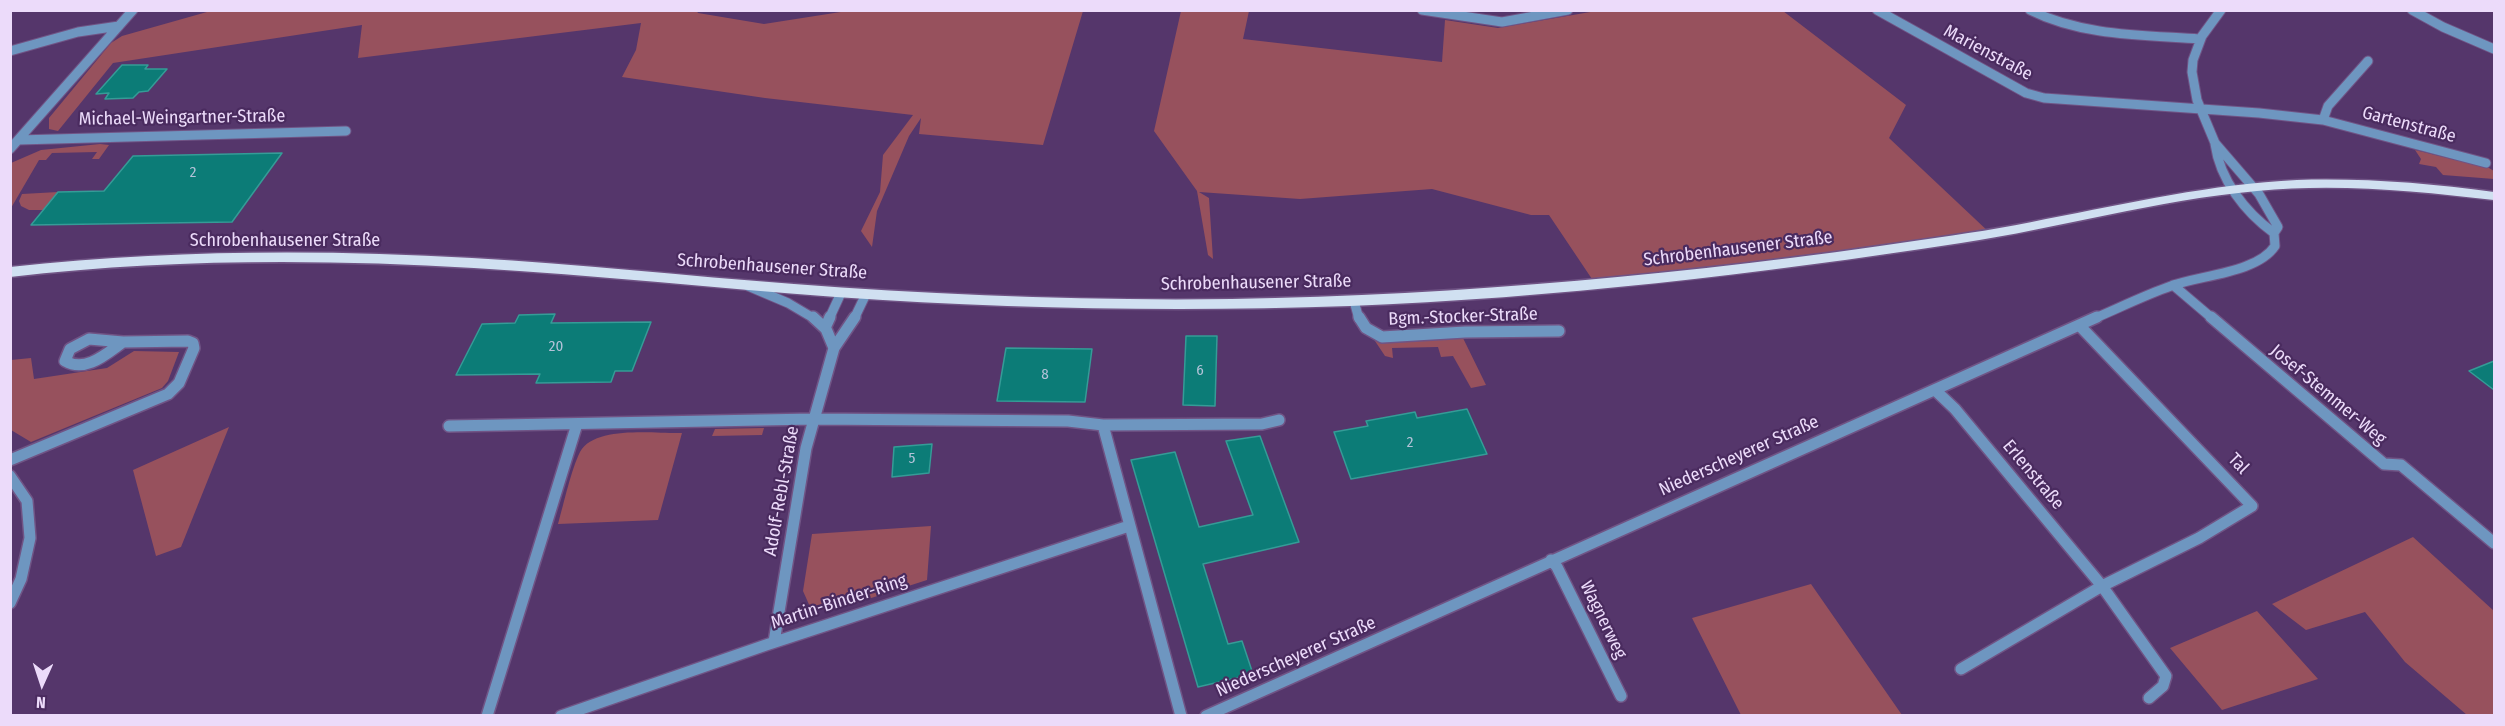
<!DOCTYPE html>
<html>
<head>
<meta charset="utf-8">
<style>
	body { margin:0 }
	#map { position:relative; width:2505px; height:726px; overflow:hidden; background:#55366b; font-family:"Fira Sans Condensed",sans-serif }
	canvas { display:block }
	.frame { position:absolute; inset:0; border:12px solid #ecdbfa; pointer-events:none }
	.north { position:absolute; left:12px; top:654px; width:60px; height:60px; -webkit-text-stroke:4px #4a2b5f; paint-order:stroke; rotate:183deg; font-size:16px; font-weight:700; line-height:24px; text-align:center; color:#ecdbfa }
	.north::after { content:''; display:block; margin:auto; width:21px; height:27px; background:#ecdbfa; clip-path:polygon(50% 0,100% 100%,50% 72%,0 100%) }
</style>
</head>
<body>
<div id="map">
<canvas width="2505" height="726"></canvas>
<div class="frame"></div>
<div class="north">N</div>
</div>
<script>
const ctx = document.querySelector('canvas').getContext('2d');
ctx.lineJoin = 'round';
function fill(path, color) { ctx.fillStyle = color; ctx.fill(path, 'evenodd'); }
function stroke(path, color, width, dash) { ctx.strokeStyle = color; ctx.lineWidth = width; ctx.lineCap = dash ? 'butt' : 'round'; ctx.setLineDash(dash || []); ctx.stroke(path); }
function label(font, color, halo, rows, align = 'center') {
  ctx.font = font + ' "Fira Sans Condensed",sans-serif'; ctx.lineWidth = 4.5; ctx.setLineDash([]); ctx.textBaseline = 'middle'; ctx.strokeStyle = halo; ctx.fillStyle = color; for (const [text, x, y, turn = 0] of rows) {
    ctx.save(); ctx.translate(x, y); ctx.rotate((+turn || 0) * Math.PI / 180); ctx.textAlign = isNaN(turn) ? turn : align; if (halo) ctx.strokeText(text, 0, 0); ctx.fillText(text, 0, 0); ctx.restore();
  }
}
const green = new Path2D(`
	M 696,10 L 698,13 L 764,24 L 847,11 L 1083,11 L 1043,145 L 919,134 L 921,118 L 909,136 L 877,211 L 872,247 L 861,231 L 880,192 L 883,155 L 913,115 L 765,98 L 622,77 L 636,50 L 641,23 L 358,58 L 362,25 L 113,63 L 58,131 L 49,129 L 49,118 L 111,43 L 122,36 L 214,10 Z
	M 1181,11 L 1249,11 L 1243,39 L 1442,62 L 1445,20 L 1498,28 L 1596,11 L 1783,11 L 1906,105 L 1889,138 L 1991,234 L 1596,285 L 1549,215 L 1531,215 L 1432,189 L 1300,199 L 1199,192 L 1209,198 L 1213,259 L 1208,255 L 1197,191 L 1154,131 Z
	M 100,144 L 109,145 L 99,159 L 92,159 L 97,152 L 52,153 L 46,160 L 39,160 L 11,208 L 11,163 L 41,150 Z
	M 2415,150 L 2489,168 L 2494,171 L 2494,179 L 2443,175 L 2436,167 L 2419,164 L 2421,159 Z
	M 58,192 L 43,210 L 29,210 L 21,206 L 19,201 L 22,194 Z
	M 1462,336 L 1486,385 L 1471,388 L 1453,356 L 1441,357 L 1438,347 L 1392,348 L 1393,358 L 1385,356 L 1375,341 Z
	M 134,351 L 179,352 L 168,381 L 162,388 L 31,442 L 11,430 L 11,360 L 31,358 L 34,379 L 107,368 Z
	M 229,427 L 181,547 L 156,556 L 133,470 Z
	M 764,428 L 762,435 L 712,436 L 715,429 Z
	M 682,433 L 658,520 L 558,524 C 564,503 571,470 580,452 C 595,425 656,434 682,433 Z
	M 931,526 L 927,580 L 834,610 L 811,609 L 803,591 L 812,534 Z
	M 2413,537 L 2494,611 L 2494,715 L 2467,715 L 2405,662 L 2365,612 L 2306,630 L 2272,604 Z
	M 1811,584 L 1902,715 L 1741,715 L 1692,618 Z
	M 2257,611 L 2318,679 L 2222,710 L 2170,648 Z`);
const building = new Path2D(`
	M 122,65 L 148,65 L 145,69 L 167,69 L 148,91 L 139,92 L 133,98 L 105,99 L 109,93 L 96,94 Z
	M 282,153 L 232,222 L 31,225 L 58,192 L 104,191 L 133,156 Z
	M 555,314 L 551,323 L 651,322 L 632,371 L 615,371 L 611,382 L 536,383 L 540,374 L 456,375 L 482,324 L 515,323 L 519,315 Z
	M 1186,336 L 1217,336 L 1215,406 L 1183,405 Z
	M 1006,348 L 1092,349 L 1085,402 L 997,401 Z
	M 2494,361 L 2494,390 L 2469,371 Z
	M 1467,409 L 1487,454 L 1351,479 L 1334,432 L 1368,426 L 1366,421 L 1415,412 L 1417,418 Z
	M 1260,436 L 1299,542 L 1203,564 L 1228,644 L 1242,641 L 1253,674 L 1198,687 L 1131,460 L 1175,452 L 1199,527 L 1253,515 L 1226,441 Z
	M 932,444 L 929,473 L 892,477 L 894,447 Z`);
const minorFar1 = new Path2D(`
	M 1422,10 L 1502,22 L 1568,10
	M 1877,10 L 2026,93 L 2044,98 L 2259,113 L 2323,120 L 2486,163
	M 2030,10 C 2082,36 2142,35 2199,39
	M 2412,10 L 2443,27 L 2494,49
	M 10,51 L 78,32 L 119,26
	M 2323,120 L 2328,106 L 2368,61
	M 18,140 L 346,131
	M 2215,144 C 2220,180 2245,212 2274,233
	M 10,149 L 133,10
	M 2173,285 L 2213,319
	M 748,286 L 788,303 L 815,319
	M 1354,301 L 1359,319
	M 829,319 L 841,293
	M 854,319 L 866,294
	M 2093,319 C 2119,308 2145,295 2171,286 C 2201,275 2257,273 2275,246 L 2274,233 L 2278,227 L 2259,194 L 2215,143 L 2197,100 L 2192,72 L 2193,60 L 2202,36 L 2221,10`);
const minor = new Path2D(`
	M 813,317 L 826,329 L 834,348
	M 1359,317 L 1366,328 L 1382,337 L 1465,332 L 1559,331
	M 2211,317 L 2384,464 L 2401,465 L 2494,543
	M 2079,325 L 2252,506 L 2199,538 L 2102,586 L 2166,676 L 2163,686 L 2149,698
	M 825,328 L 830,317
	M 89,339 L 123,342 C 106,354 86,373 65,361 L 70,349 Z
	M 1935,390 L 1955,409 L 2102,586 L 1961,669
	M 1103,425 L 1181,716
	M 449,426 L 813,419 L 1068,421 L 1103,425 L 1262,424 L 1279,420
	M 10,460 L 168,394 L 179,383 L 194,348 L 193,343 L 188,341 L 123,342
	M 10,476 L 27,501 L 30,538 L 21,579 L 10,603
	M 1551,560 L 1557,567 L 1621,696
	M 774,642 L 806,448 L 834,348 L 855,317
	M 487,716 L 577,424
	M 561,716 L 766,645 L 1129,526
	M 1206,716 L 2097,317`);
const major = new Path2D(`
	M 2297,180 C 2363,178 2428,183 2494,192 L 2494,200 C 2416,191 2337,183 2257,191 C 2157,200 2060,228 1961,243 C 1758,274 1555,298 1350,306 C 1179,312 1007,309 836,297 C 715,288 595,275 474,268 C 321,259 163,259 10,277 L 10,267 C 163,250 319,249 472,258 C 579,264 686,276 794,284 C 939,295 1086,301 1232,299 C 1463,295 1692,274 1921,240 C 1963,234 2005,228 2046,219 C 2130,203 2212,184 2297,180 Z`);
const numberNames = [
	["2",193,173],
	["20",556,347],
	["6",1200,371],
	["8",1045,375],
	["2",1410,443],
	["5",912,459]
];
const streetNames = [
	["Marienstraße",1988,53,28],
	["Michael-Weingartner-Straße",182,118,-1],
	["Gartenstraße",2409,125,15],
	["Schrobenhausener Straße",285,241],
	["Schrobenhausener Straße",1738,249,-7],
	["Schrobenhausener Straße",772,267,4],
	["Schrobenhausener Straße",1256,283,-1],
	["Bgm.-Stocker-Straße",1463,317,-2],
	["Josef-Stemmer-Weg",2328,395,40],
	["Niederscheyerer Straße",1739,456,-24],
	["Tal",2238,464,46],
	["Erlenstraße",2033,475,50],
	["Adolf-Rebl-Straße",782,491,-80],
	["Martin-Binder-Ring",839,602,-18],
	["Wagnerweg",1603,620,64],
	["Niederscheyerer Straße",1296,657,-24]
];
fill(green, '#97515d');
fill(building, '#0c7c77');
stroke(building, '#359c97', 1.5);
stroke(minorFar1, '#705485', 11);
stroke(minor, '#705485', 14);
stroke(major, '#705485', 3);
stroke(minorFar1, '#6e96c0', 9);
stroke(minor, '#6e96c0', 11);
fill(major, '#d0e0f1');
label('15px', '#b4c3d9', null, numberNames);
label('18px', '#ecdbfa', '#4a2b5f', streetNames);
</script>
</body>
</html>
